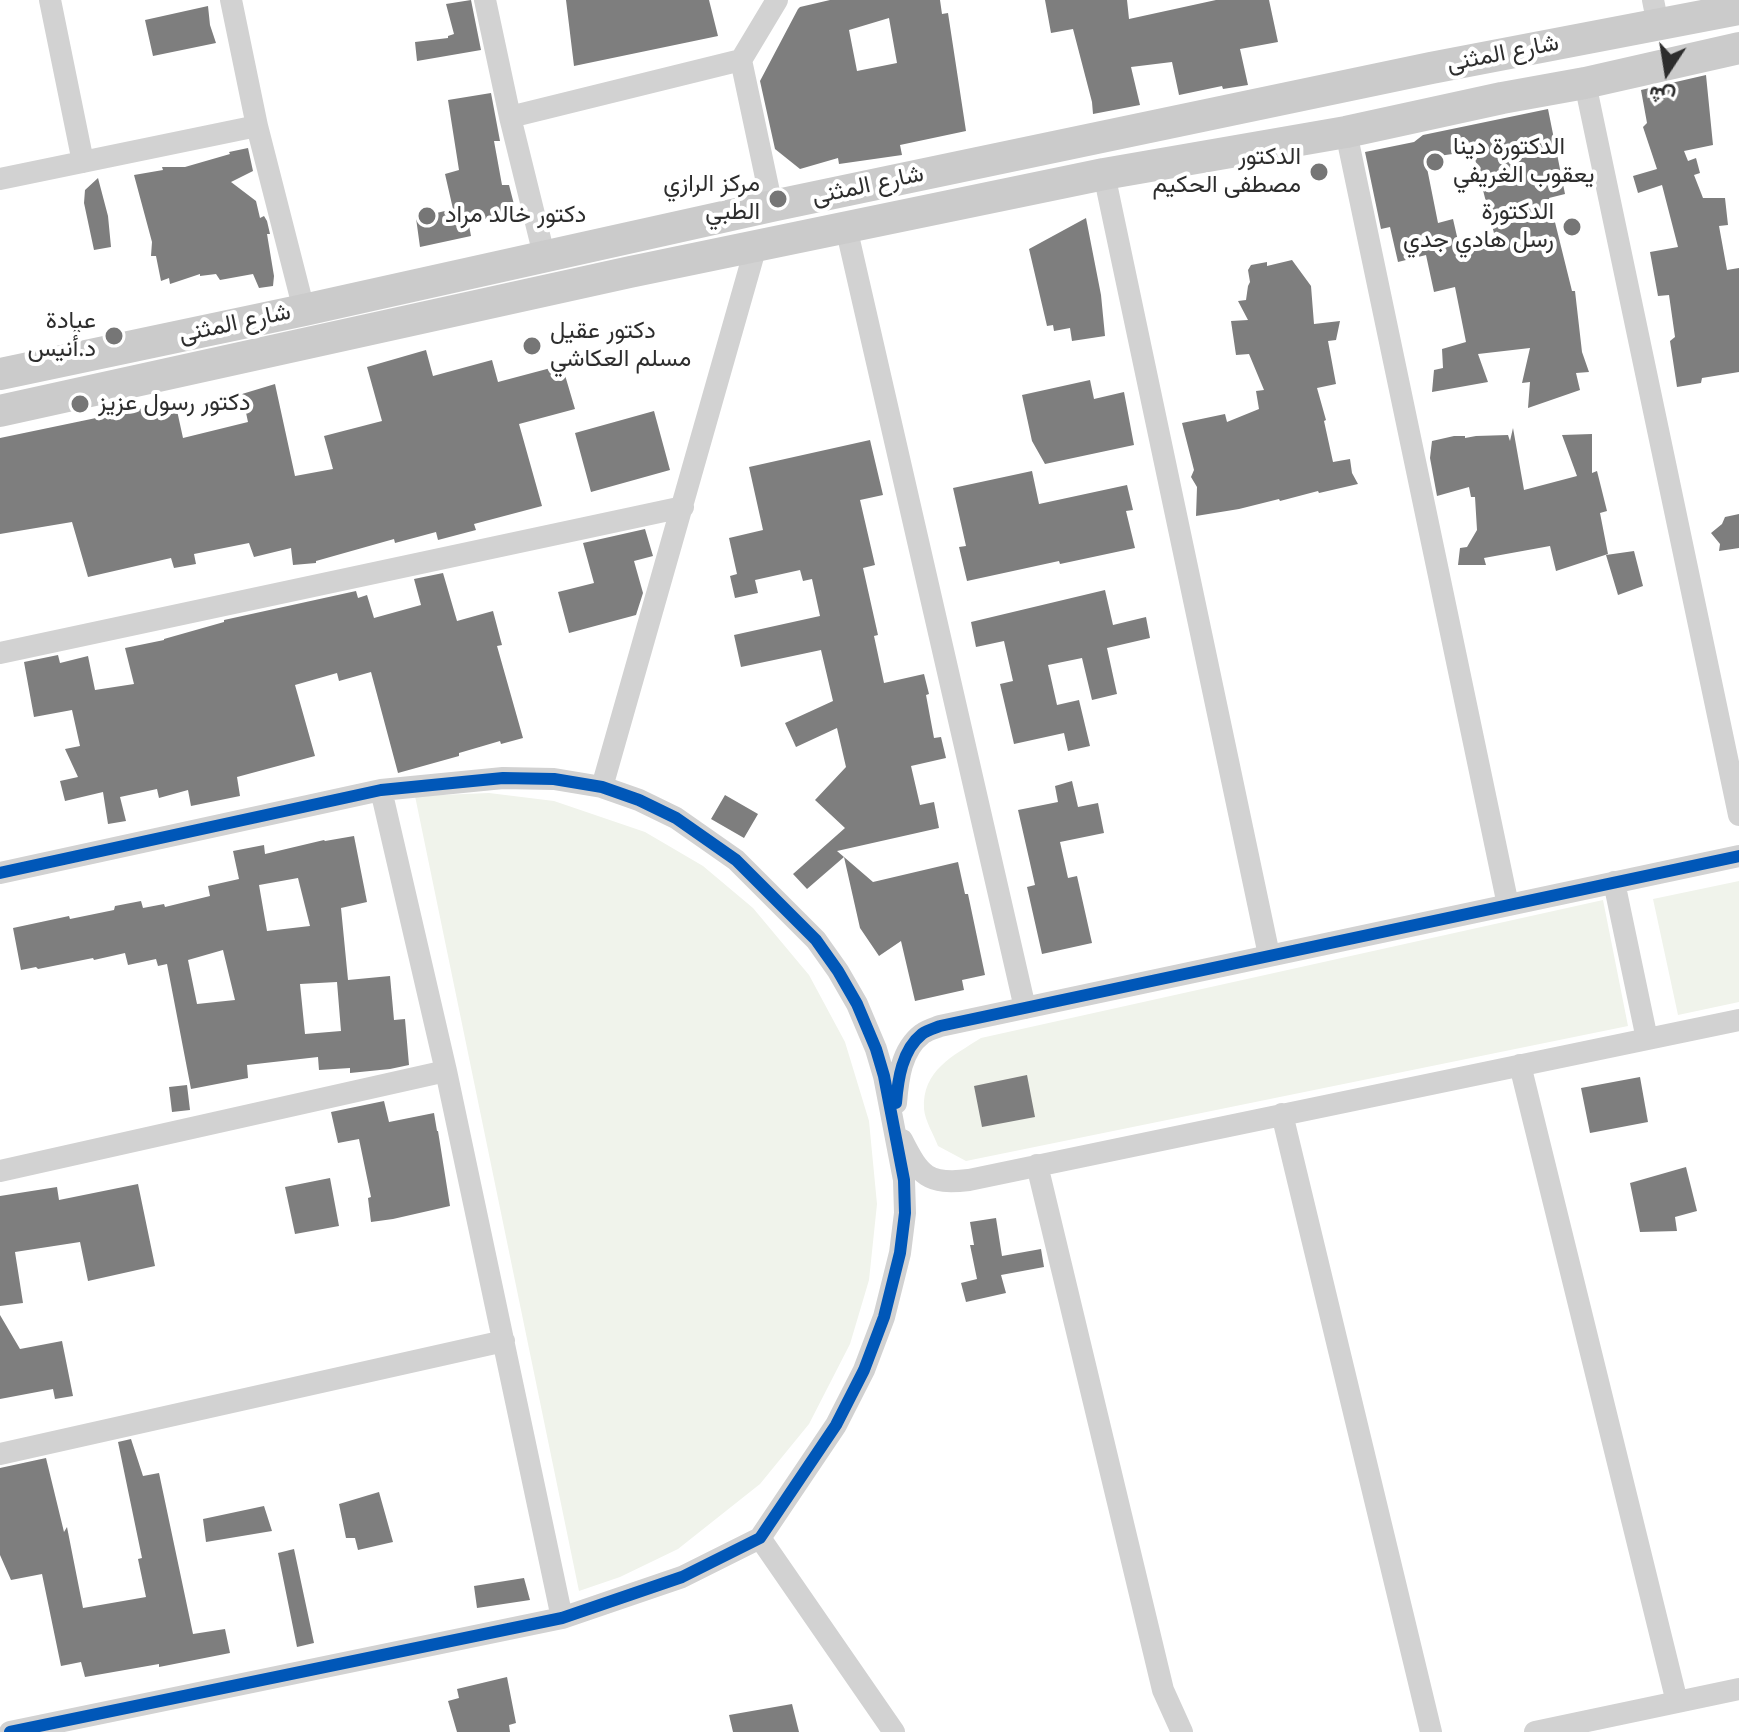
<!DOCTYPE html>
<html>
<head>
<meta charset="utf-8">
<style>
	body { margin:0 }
	#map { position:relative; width:1739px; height:1732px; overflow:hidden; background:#fff; font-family:"Varela Round",Vazirmatn,sans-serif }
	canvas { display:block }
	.north { position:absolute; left:1627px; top:32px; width:80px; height:80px; -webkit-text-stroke:6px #fff; paint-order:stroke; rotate:192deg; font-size:22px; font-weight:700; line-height:32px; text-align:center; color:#2d2d2d }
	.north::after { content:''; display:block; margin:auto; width:28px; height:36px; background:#2d2d2d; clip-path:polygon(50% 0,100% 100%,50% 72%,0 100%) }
</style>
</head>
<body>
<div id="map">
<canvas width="1739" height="1732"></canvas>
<div class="north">ش</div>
</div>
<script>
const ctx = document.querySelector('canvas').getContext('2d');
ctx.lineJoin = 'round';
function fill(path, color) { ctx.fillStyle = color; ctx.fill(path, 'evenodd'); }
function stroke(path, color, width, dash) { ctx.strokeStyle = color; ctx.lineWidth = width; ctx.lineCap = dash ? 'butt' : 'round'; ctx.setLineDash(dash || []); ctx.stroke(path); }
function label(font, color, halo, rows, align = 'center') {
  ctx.font = font + ' "Varela Round",Vazirmatn,sans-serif'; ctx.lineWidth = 8; ctx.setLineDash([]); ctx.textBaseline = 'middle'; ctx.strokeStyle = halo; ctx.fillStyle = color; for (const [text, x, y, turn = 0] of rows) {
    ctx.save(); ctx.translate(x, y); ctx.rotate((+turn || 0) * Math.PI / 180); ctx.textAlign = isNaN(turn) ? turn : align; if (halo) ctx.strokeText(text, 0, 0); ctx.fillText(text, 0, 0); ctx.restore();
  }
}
const green = new Path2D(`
	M 489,793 L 554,801 L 645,832 L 703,866 L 753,908 L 809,975 L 845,1042 L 869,1121 L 877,1204 L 869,1280 L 850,1344 L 809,1424 L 760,1484 L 678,1549 L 620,1577 L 579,1591 L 415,796 Z
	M 1739,881 L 1739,1002 L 1678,1015 L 1653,899 Z
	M 1603,900 L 1628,1026 L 966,1161 L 938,1146 C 934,1135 925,1121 924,1109 C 922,1070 953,1056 981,1038 Z`);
const building = new Path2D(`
	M 471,0 L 481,50 L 417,61 L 415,42 L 448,38 L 448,36 L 454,34 L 446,4 Z
	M 566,0 L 709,0 L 718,36 L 574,66 Z
	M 830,0 L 940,0 L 942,14 L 948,13 L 966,131 L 900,145 L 902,155 L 839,164 L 838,158 L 800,169 L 775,149 L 760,81 L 798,9 L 800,7 ZM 889,18 L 897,63 L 857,71 L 849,30 Z
	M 1045,0 L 1127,0 L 1129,19 L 1216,0 L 1269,0 L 1278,42 L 1240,49 L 1248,85 L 1223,89 L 1222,86 L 1179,95 L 1172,62 L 1131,67 L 1140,105 L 1093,114 L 1092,102 L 1073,29 L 1051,33 Z
	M 208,6 L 210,25 L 216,43 L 153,56 L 145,20 Z
	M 1706,75 L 1713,145 L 1684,151 L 1688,161 L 1696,158 L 1700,173 L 1694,175 L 1703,198 L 1725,198 L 1728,225 L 1719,226 L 1727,270 L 1739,268 L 1739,372 L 1702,378 L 1701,383 L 1677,387 L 1670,341 L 1675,337 L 1669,295 L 1658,296 L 1650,252 L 1678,247 L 1662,185 L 1638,193 L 1633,176 L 1657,169 L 1643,127 L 1647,123 L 1641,90 Z
	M 491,93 L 500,141 L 494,141 L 502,185 L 509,185 L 517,216 L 468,220 L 471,236 L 420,247 L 416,218 L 453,209 L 445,174 L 459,170 L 448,100 Z
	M 1548,109 L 1565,194 L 1549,198 L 1572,291 L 1575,291 L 1582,352 L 1589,372 L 1576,373 L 1580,390 L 1528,408 L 1530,382 L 1522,383 L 1530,348 L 1478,354 L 1488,382 L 1432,392 L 1434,370 L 1443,368 L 1442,349 L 1466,342 L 1455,287 L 1434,292 L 1426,255 L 1398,262 L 1390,227 L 1381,229 L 1365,152 L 1414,142 L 1423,135 ZM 1473,151 L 1497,245 L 1461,254 L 1453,219 L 1438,223 L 1425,158 Z
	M 248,148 L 253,171 L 231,182 L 256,201 L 260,218 L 264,216 L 267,221 L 270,234 L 267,234 L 274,276 L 273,286 L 259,288 L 253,274 L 220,280 L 216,274 L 200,276 L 200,274 L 170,284 L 169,278 L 161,281 L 156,256 L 151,256 L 152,242 L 134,175 L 163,170 L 162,167 L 185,167 L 230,154 L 229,152 Z
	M 98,178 L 108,216 L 111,247 L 94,250 L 84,203 L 85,190 Z
	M 1086,218 L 1101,295 L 1105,336 L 1072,341 L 1070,328 L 1054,331 L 1053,325 L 1047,326 L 1029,249 Z
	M 1292,260 L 1311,286 L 1314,324 L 1340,321 L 1336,340 L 1328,341 L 1336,384 L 1317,388 L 1326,420 L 1324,421 L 1333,462 L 1350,459 L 1352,473 L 1358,484 L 1319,493 L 1318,491 L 1280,501 L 1279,499 L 1239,509 L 1196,516 L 1197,487 L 1191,477 L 1194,470 L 1182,423 L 1225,414 L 1227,422 L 1259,409 L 1256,391 L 1264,390 L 1249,354 L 1236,355 L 1231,321 L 1248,320 L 1238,301 L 1246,300 L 1248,286 L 1250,282 L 1248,270 L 1251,265 L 1267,262 L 1267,266 Z
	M 426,350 L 433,376 L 492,360 L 498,382 L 562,365 L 575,409 L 519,424 L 542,506 L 474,524 L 476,530 L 438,540 L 436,532 L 395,543 L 394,539 L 316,561 L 316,563 L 293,565 L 291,548 L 254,557 L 249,543 L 194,554 L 196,564 L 174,568 L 171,558 L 88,577 L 72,522 L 0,534 L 0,438 L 144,408 L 145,412 L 176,406 L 183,438 L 248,422 L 242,394 L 275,384 L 295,476 L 333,469 L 324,436 L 382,421 L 367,367 Z
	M 1090,380 L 1094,399 L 1124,392 L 1134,445 L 1045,464 L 1032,441 L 1022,395 Z
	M 654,411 L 670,470 L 591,492 L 575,433 Z
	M 1513,428 L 1524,490 L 1577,476 L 1562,435 L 1592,434 L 1592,473 L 1597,471 L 1607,511 L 1600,513 L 1608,554 L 1556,571 L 1550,546 L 1484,558 L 1486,565 L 1458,565 L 1460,548 L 1467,547 L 1477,530 L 1475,497 L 1471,497 L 1469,487 L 1437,496 L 1430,458 L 1432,441 L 1454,436 L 1465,436 L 1465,438 L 1476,436 L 1508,435 L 1510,441 Z
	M 870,440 L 883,495 L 860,500 L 875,565 L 863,568 L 878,635 L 874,636 L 884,683 L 924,674 L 929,694 L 926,695 L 934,738 L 941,737 L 946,758 L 911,766 L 920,805 L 934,802 L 939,828 L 837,851 L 844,857 L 807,889 L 793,874 L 845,828 L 815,800 L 846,767 L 837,728 L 796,747 L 785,723 L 833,701 L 821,650 L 741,667 L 734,635 L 820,616 L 812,579 L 803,581 L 800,570 L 755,580 L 758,593 L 735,598 L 730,576 L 737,574 L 729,538 L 763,530 L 749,467 Z
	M 1032,471 L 1039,504 L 1127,485 L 1133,510 L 1126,511 L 1135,548 L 1060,564 L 1059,561 L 967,581 L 959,547 L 966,546 L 953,488 Z
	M 1739,514 L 1739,548 L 1719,551 L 1720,544 L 1711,533 L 1722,524 L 1725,517 Z
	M 645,529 L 653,556 L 634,561 L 643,593 L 636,615 L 569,633 L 558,592 L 594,583 L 583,543 Z
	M 1634,551 L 1643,586 L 1618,595 L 1606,555 Z
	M 443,573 L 457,621 L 493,611 L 502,645 L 497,646 L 523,738 L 501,744 L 500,741 L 459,753 L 459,756 L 398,773 L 371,672 L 339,681 L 337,673 L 295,685 L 315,756 L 237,777 L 240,796 L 191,806 L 188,790 L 159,798 L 157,789 L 120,797 L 126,821 L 108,824 L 103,792 L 65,801 L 60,781 L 78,777 L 65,749 L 80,746 L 72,710 L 34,717 L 24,662 L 58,655 L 60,663 L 88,656 L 95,690 L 134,684 L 125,648 L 164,640 L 164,639 L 224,622 L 224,620 L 356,591 L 358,598 L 367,595 L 374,618 L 421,605 L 414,579 Z
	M 1105,590 L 1113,625 L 1146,617 L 1150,638 L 1107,648 L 1117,694 L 1092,700 L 1082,658 L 1048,665 L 1057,705 L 1079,700 L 1090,746 L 1068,751 L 1064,733 L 1014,744 L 1000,684 L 1013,681 L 1004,641 L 976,647 L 971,622 Z
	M 1072,781 L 1078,807 L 1098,803 L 1104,833 L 1060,842 L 1068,878 L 1077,876 L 1092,943 L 1042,954 L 1027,887 L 1035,885 L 1018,810 L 1058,802 L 1055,786 Z
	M 725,795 L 758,814 L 744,838 L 711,819 Z
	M 354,836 L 367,902 L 341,908 L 348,980 L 390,976 L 394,1020 L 405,1019 L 409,1065 L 390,1069 L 350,1073 L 350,1068 L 319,1070 L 318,1057 L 247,1065 L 248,1078 L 191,1089 L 167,964 L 158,966 L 156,959 L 128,965 L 125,953 L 94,960 L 93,958 L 38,969 L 36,967 L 21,970 L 13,928 L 69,916 L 70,919 L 114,910 L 115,906 L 141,901 L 143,908 L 164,904 L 165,907 L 210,896 L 208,886 L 239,879 L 233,851 L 264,845 L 265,854 L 324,840 L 325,841 ZM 298,878 L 310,926 L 267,931 L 259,885 ZM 223,950 L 235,1000 L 197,1004 L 188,960 ZM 337,982 L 341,1031 L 305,1034 L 300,984 Z
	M 844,857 L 873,882 L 958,862 L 965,894 L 968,894 L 985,975 L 962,980 L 964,990 L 915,1001 L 901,941 L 879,956 L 860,928 Z
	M 1027,1075 L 1035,1117 L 982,1127 L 974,1086 Z
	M 1640,1077 L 1648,1122 L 1590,1133 L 1581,1088 Z
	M 187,1085 L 190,1110 L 172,1112 L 169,1087 Z
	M 384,1101 L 389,1122 L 434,1113 L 437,1131 L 438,1131 L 450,1206 L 393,1219 L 371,1222 L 368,1198 L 371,1197 L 359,1139 L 338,1143 L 331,1112 Z
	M 1686,1167 L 1697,1211 L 1675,1217 L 1677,1231 L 1640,1232 L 1630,1183 Z
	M 330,1178 L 339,1226 L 295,1234 L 285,1187 Z
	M 138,1184 L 155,1266 L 88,1281 L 80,1242 L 15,1252 L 23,1303 L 0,1306 L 0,1196 L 57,1187 L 59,1200 Z
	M 996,1218 L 1002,1256 L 1041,1249 L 1044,1267 L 1001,1275 L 1006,1293 L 966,1302 L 961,1283 L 977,1279 L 970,1245 L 974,1245 L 970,1222 Z
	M 0,1315 L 20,1349 L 62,1341 L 73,1396 L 55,1399 L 53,1389 L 0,1399 Z
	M 131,1439 L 143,1476 L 159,1473 L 193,1634 L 225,1629 L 230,1653 L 159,1667 L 159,1664 L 85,1677 L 81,1662 L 61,1666 L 42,1574 L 11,1580 L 0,1555 L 0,1468 L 46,1458 L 64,1532 L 67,1527 L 83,1608 L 146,1597 L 138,1559 L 142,1558 L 118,1442 Z
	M 379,1492 L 393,1542 L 358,1550 L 355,1538 L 346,1538 L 339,1504 Z
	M 264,1506 L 272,1531 L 206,1542 L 203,1519 Z
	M 294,1549 L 314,1643 L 297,1647 L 278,1553 Z
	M 524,1578 L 530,1600 L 477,1608 L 474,1586 Z
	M 507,1677 L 516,1723 L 509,1725 L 510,1732 L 457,1732 L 448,1701 L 459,1698 L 457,1689 Z
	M 792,1704 L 799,1732 L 733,1732 L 729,1715 Z`);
const street = new Path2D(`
	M 50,0 L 83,162
	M 231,0 L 257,126 L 304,310
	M 485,0 L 510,117 L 544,255
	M 1653,0 L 1658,25
	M 741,60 L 772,206
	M 1585,83 L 1739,815
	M 510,117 L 741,60 L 777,0
	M 1346,132 L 1508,905
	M 1104,174 L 1269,955
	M 0,179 L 257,126
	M 846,227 L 1025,1008
	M 0,653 L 683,507
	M 602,787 L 756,246
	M 381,790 L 446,1071 L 562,1618
	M 0,873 L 381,790 L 503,778 L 554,779 L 602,787 L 639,800 L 676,818 L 736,860 L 816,940 L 838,971 L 857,1004 L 876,1049 L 884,1076 L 904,1180 L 905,1213 L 900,1253 L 884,1317 L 864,1370 L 836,1425 L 760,1538 L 682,1577 L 562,1618 L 10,1732
	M 1614,882 L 1647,1039
	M 1520,1065 L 1677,1702
	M 896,1103 C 898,1079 901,1050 922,1034 C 927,1030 935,1028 940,1026 L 1739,856
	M 1282,1114 L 1431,1732
	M 902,1140 C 920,1176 928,1185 969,1180 L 1739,1020
	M 1037,1165 L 1163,1690 L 1182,1732
	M 0,1171 L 446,1071
	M 0,1454 L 504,1341
	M 760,1538 L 894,1732
	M 1535,1732 L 1739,1689`);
const secondary = new Path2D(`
	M 0,374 L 304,310 L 772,206 L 1431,68 L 1739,9
	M 0,411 L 630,272 L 1104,174 L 1346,132 L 1502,98 L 1585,83 L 1739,48`);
const cycleway = new Path2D(`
	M 0,873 L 381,790 L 503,778 L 554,779 L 602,787 L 639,800 L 676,818 L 736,860 L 816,940 L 838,971 L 857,1004 L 876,1049 L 884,1076 L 904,1180 L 905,1213 L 900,1253 L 884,1317 L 864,1370 L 836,1425 L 760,1538 L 682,1577 L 562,1618 L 10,1732
	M 896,1103 C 898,1079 902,1050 922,1034 C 927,1030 935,1028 940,1026 L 1739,856`);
const markers = [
	[1435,162,10,"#767676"],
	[1319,172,10,"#767676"],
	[778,199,10,"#767676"],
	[427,216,10,"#767676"],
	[1572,227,10,"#767676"],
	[114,336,10,"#767676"],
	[532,346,10,"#767676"],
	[80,404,10,"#767676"]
];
const streetNames = [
	["شارع المثنى",1503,54,-11],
	["شارع المثنى",868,186,-12],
	["شارع المثنى",235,324,-12]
];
const poiNames = [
	["الدكتورة دينا",1453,148],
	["يعقوب الغريفي",1453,176],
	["الدكتور",1301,158,"right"],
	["مصطفى الحكيم",1301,186,"right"],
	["مركز الرازي",760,185,"right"],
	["الطبي",760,213,"right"],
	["الدكتورة",1554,213,"right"],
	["رسل هادي جدي",1554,241,"right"],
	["دكتور خالد مراد",445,216],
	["عيادة",96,322,"right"],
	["د.أنيس",96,350,"right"],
	["دكتور عقيل",550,332],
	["مسلم العكاشي",550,360],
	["دكتور رسول عزيز",98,404]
];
fill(green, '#f0f3eb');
fill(building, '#7e7e7e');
stroke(street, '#d2d2d2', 22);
stroke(secondary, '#cbcbcb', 32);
stroke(cycleway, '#0057b8', 12);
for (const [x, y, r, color] of markers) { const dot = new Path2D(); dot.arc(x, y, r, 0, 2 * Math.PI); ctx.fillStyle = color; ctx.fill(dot); stroke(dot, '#fff', 3); }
label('24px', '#2d2d2d', '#fff', streetNames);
label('24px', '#2d2d2d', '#fff', poiNames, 'left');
</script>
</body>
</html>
